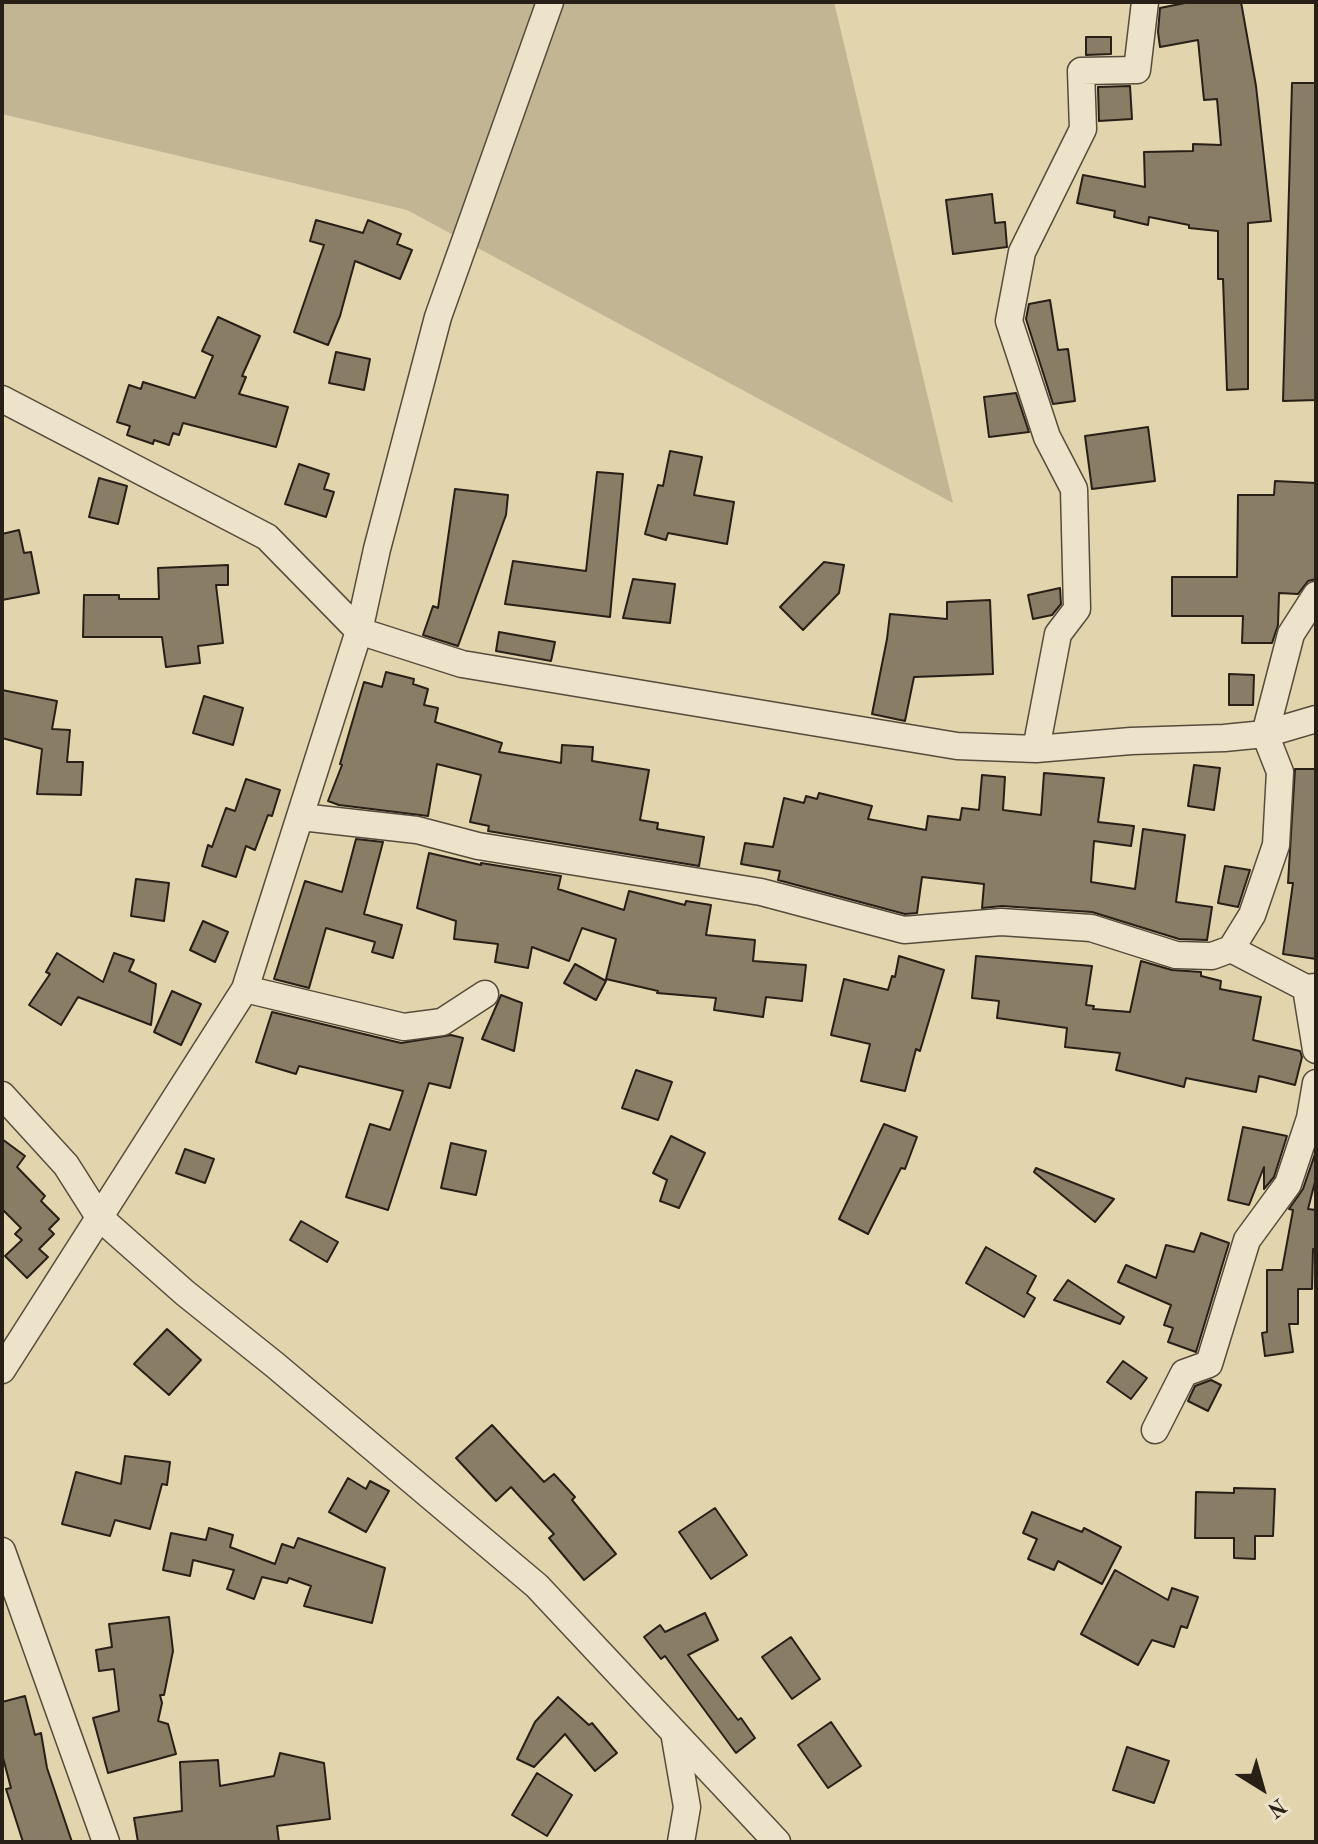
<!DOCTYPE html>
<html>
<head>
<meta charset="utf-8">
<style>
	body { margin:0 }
	#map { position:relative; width:1318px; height:1844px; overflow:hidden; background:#e2d4ad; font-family:"Old Standard TT",serif }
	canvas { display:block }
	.frame { position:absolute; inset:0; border:4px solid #281f17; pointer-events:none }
	.north { position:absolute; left:1222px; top:1748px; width:80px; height:80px; -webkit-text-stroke:6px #ece3ca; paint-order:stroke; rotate:143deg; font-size:22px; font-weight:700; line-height:32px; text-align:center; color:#281f17 }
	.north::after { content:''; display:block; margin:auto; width:28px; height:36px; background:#281f17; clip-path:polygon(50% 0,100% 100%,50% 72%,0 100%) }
</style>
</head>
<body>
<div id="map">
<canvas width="1318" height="1844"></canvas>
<div class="frame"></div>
<div class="north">N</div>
</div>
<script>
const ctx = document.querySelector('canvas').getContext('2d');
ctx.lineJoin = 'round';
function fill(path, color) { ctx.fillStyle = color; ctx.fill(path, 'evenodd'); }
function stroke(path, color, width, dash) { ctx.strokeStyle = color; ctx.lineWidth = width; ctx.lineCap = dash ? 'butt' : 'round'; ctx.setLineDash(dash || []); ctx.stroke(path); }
const green = new Path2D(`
	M 2,2 L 834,2 L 953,503 L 407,210 L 2,114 Z`);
const building = new Path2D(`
	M 1190,2 L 1241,2 L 1256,86 L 1271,221 L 1248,223 L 1248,389 L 1227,390 L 1223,279 L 1218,279 L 1218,231 L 1189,228 L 1189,225 L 1149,217 L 1148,225 L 1114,217 L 1115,211 L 1077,203 L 1083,175 L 1145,187 L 1144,152 L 1193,151 L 1193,144 L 1221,145 L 1217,99 L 1204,100 L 1198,40 L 1160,47 L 1158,32 L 1160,8 Z
	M 1086,37 L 1111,37 L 1111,54 L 1086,55 Z
	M 1292,83 L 1316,83 L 1316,400 L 1283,401 Z
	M 1130,86 L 1132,119 L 1099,121 L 1098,87 Z
	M 992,194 L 995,223 L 1005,222 L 1007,247 L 953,254 L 946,200 Z
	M 316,220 L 363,233 L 368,220 L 401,234 L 397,244 L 412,250 L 400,279 L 355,261 L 340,316 L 328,345 L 294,332 L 324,245 L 310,241 Z
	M 1050,300 L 1058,350 L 1068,349 L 1075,401 L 1053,404 L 1026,319 L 1029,304 Z
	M 218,317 L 260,336 L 242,376 L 246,377 L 239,394 L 288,407 L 276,447 L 183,423 L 179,435 L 173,433 L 169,445 L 154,440 L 153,444 L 127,435 L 130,426 L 117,422 L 129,385 L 141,389 L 143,382 L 195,398 L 213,356 L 202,351 Z
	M 336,352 L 370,359 L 364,390 L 329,383 Z
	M 1016,393 L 1029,432 L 989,437 L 984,397 Z
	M 1148,427 L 1155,481 L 1092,489 L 1085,436 Z
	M 670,451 L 702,457 L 694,495 L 734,502 L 727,544 L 668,533 L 666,540 L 645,534 L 658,485 L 663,486 Z
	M 299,464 L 329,474 L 324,489 L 334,492 L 326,517 L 285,504 Z
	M 597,472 L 623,474 L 610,617 L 505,604 L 513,561 L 586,571 Z
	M 99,478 L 127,486 L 118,524 L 89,517 Z
	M 1275,481 L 1316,483 L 1316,579 L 1308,581 L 1298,594 L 1279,593 L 1278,625 L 1272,643 L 1242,643 L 1243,616 L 1172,616 L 1172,577 L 1237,577 L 1238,495 L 1274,495 Z
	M 455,489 L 508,495 L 506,515 L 458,646 L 423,635 L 433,606 L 438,608 Z
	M 19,530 L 24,553 L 31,552 L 39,593 L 2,600 L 2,534 Z
	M 824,562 L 844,565 L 839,593 L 803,630 L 780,607 Z
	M 228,565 L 228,585 L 216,585 L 223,643 L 198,646 L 200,663 L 166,667 L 162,637 L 83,637 L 84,595 L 119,595 L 119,599 L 159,599 L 158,568 Z
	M 633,579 L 675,584 L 670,623 L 623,618 Z
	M 1060,588 L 1061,604 L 1052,615 L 1033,619 L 1028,595 Z
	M 990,600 L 993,674 L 914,677 L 905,721 L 872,714 L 887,639 L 890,614 L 947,619 L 947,602 Z
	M 499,632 L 555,642 L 551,661 L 496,651 Z
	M 386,672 L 414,679 L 413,684 L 428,689 L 424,705 L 438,708 L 435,722 L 502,743 L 499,752 L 561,763 L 562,745 L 593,747 L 592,761 L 649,770 L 640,820 L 658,823 L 657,829 L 704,837 L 699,866 L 488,831 L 489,826 L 470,822 L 481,775 L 437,764 L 428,816 L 339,805 L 328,801 L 342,765 L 340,764 L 364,682 L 382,687 Z
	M 1229,674 L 1254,675 L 1253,705 L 1229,705 Z
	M 2,690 L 57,701 L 52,729 L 70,730 L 67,762 L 83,762 L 81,795 L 37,794 L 42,749 L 2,738 Z
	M 204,696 L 243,708 L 233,745 L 193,733 Z
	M 1194,765 L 1220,768 L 1214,810 L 1188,806 Z
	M 1295,769 L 1316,769 L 1316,959 L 1283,954 L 1293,883 L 1288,883 Z
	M 1044,773 L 1104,778 L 1098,822 L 1134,826 L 1131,846 L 1094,841 L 1091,882 L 1135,889 L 1143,829 L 1185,835 L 1176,902 L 1212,907 L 1207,940 L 1179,939 L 1092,912 L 1002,906 L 982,908 L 984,884 L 922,877 L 917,913 L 905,914 L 778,880 L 780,871 L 741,864 L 745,843 L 773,847 L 784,798 L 804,803 L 806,796 L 817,799 L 819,793 L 872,806 L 868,819 L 926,830 L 928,816 L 960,820 L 962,808 L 979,810 L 982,775 L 1005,777 L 1003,810 L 1041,815 Z
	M 246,779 L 280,790 L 272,816 L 268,815 L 255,850 L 246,846 L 236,877 L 202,866 L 208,845 L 212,847 L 226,808 L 235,811 Z
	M 356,839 L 383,842 L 364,914 L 402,925 L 393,958 L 372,952 L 375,942 L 326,928 L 309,988 L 274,979 L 305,881 L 342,892 Z
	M 429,853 L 481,865 L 481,863 L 561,876 L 558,889 L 624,910 L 629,891 L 685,905 L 686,901 L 711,905 L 706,935 L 755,940 L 753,961 L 806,965 L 802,1001 L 766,997 L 763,1017 L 714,1010 L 716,998 L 657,993 L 658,991 L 606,979 L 616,939 L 582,928 L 569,961 L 532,947 L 528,968 L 495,962 L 498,944 L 454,939 L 456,921 L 417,908 Z
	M 1225,866 L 1250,870 L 1238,907 L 1218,903 Z
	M 136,879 L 169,883 L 164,921 L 131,916 Z
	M 203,921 L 228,932 L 215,962 L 190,950 Z
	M 57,953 L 103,982 L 114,953 L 134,960 L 129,971 L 156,984 L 151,1025 L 78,997 L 61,1025 L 29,1005 L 50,974 L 46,972 Z
	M 899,956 L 944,970 L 920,1051 L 916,1049 L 905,1091 L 861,1081 L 870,1044 L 831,1035 L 844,979 L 888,990 L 892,976 L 895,977 Z
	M 976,956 L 1092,966 L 1086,1005 L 1094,1006 L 1093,1009 L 1130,1012 L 1141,961 L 1172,970 L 1201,972 L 1201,976 L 1221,981 L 1220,989 L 1261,997 L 1253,1040 L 1300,1051 L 1302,1057 L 1295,1085 L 1259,1076 L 1256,1092 L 1186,1078 L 1184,1087 L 1116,1070 L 1120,1053 L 1065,1047 L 1067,1028 L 997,1018 L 999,1001 L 972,998 Z
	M 575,964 L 606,981 L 596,1000 L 564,983 Z
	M 172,991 L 201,1004 L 181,1045 L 154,1032 Z
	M 501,995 L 522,1003 L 514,1051 L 482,1039 Z
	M 272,1012 L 401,1043 L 451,1035 L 463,1038 L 450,1088 L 429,1083 L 388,1210 L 346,1197 L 370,1124 L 390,1130 L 403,1091 L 299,1066 L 296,1074 L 256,1062 Z
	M 636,1070 L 672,1082 L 658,1120 L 622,1108 Z
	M 884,1124 L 917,1137 L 905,1169 L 901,1168 L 868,1234 L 839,1219 Z
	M 1243,1127 L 1287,1136 L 1274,1177 L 1264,1189 L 1264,1167 L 1249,1205 L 1228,1200 Z
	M 671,1136 L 705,1153 L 679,1208 L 660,1201 L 667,1180 L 653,1173 Z
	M 2,1139 L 25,1156 L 17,1167 L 45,1196 L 41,1201 L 59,1219 L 49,1229 L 54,1234 L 39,1249 L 48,1257 L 27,1278 L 5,1256 L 22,1240 L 15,1234 L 21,1228 L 2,1209 Z
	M 451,1143 L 486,1151 L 476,1195 L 441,1188 Z
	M 185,1149 L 214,1159 L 205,1183 L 176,1173 Z
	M 1316,1151 L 1316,1178 L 1308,1209 L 1316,1210 L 1316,1249 L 1313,1249 L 1312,1289 L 1298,1289 L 1298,1324 L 1289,1324 L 1293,1352 L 1265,1356 L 1262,1333 L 1267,1332 L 1267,1270 L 1282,1270 L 1293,1210 L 1289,1209 L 1303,1189 Z
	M 1036,1168 L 1114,1199 L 1095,1222 L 1034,1172 Z
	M 301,1221 L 338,1242 L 327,1262 L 290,1240 Z
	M 1201,1233 L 1229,1243 L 1196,1352 L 1168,1342 L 1173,1328 L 1164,1325 L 1171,1305 L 1118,1282 L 1126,1265 L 1156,1278 L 1166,1245 L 1194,1252 Z
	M 986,1247 L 1036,1276 L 1027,1293 L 1035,1298 L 1024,1317 L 966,1283 Z
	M 1068,1280 L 1124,1317 L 1120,1324 L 1054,1300 Z
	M 167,1329 L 201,1360 L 169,1395 L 134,1364 Z
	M 1123,1361 L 1147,1378 L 1131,1399 L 1107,1382 Z
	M 1211,1380 L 1221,1385 L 1208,1411 L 1188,1401 L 1195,1386 Z
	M 492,1425 L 544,1482 L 554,1474 L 575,1497 L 572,1500 L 616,1554 L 584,1580 L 549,1538 L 554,1534 L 511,1487 L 496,1501 L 456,1458 Z
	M 125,1456 L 170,1462 L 167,1485 L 162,1484 L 150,1529 L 115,1520 L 110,1536 L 62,1524 L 76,1472 L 121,1484 Z
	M 348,1478 L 366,1489 L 370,1481 L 389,1491 L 366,1532 L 329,1512 Z
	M 1234,1488 L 1275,1489 L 1273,1536 L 1255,1536 L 1255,1559 L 1234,1558 L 1234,1538 L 1195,1538 L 1196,1492 L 1234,1493 Z
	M 715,1508 L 747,1555 L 711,1579 L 679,1532 Z
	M 1032,1512 L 1082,1532 L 1084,1528 L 1121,1547 L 1102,1584 L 1058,1561 L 1054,1570 L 1028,1559 L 1037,1539 L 1023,1533 Z
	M 209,1528 L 233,1535 L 230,1547 L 275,1564 L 282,1544 L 294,1548 L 298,1538 L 385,1568 L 372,1623 L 304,1606 L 311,1586 L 289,1578 L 287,1583 L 262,1577 L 254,1599 L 227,1589 L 234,1570 L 193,1560 L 190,1576 L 163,1570 L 171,1533 L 206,1540 Z
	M 1115,1570 L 1168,1600 L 1172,1588 L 1198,1597 L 1187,1628 L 1181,1626 L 1174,1647 L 1152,1640 L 1138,1665 L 1081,1634 Z
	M 705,1613 L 718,1640 L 688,1655 L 738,1720 L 741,1718 L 755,1738 L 736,1753 L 665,1656 L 661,1659 L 644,1637 L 660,1625 L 665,1632 Z
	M 169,1617 L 173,1651 L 164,1695 L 160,1695 L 162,1703 L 158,1721 L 168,1724 L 176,1754 L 108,1773 L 93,1718 L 119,1711 L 114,1669 L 99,1671 L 96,1650 L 112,1647 L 109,1624 Z
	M 791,1637 L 820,1679 L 792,1699 L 762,1657 Z
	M 25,1696 L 35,1735 L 41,1733 L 47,1768 L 72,1842 L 23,1842 L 6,1789 L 11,1788 L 2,1754 L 2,1702 Z
	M 558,1697 L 589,1725 L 592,1723 L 617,1753 L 595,1771 L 565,1734 L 534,1767 L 517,1759 L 535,1722 Z
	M 831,1722 L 861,1766 L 828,1788 L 798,1745 Z
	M 1127,1747 L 1169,1761 L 1154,1803 L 1113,1790 Z
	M 280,1753 L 324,1763 L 330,1819 L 277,1826 L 279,1842 L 138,1842 L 134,1818 L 182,1811 L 180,1762 L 218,1760 L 220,1786 L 274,1776 Z
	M 537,1773 L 572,1795 L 547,1836 L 512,1815 Z`);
const minor = new Path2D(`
	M 2,399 L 267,537 L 359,631 L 462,664 L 957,746 L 1036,749 L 1131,741 L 1224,738 L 1265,734 L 1316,719
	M 1036,749 L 1058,634 L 1077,609 L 1074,489 L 1047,437 L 1009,321 L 1022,252 L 1083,129 L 1081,71 L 1137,70 L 1145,2
	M 301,817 L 417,830 L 478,846 L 761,892 L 904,930 L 1001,922 L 1091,928 L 1176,955 L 1212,956 L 1231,949 L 1252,915 L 1276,845 L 1280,772 L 1265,734 L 1291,634 L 1316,595
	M 1231,949 L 1306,988 L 1316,987
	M 1306,988 L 1316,1050
	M 245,989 L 404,1027 L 442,1022 L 485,994
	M 2,1095 L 66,1165 L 99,1217 L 185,1293 L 275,1365 L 537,1586 L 777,1842
	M 2,1370 L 245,989 L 359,631 L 377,549 L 438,317 L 550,2
	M 1155,1430 L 1184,1373 L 1209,1364 L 1247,1240 L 1288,1184 L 1310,1118 L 1316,1083
	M 2,1551 L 106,1842
	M 674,1732 L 687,1807 L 681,1842`);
fill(green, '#c2b594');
fill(building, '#897d65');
stroke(building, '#281f17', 2);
stroke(minor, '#564c3c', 29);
stroke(minor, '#ece3ca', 26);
</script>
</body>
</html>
